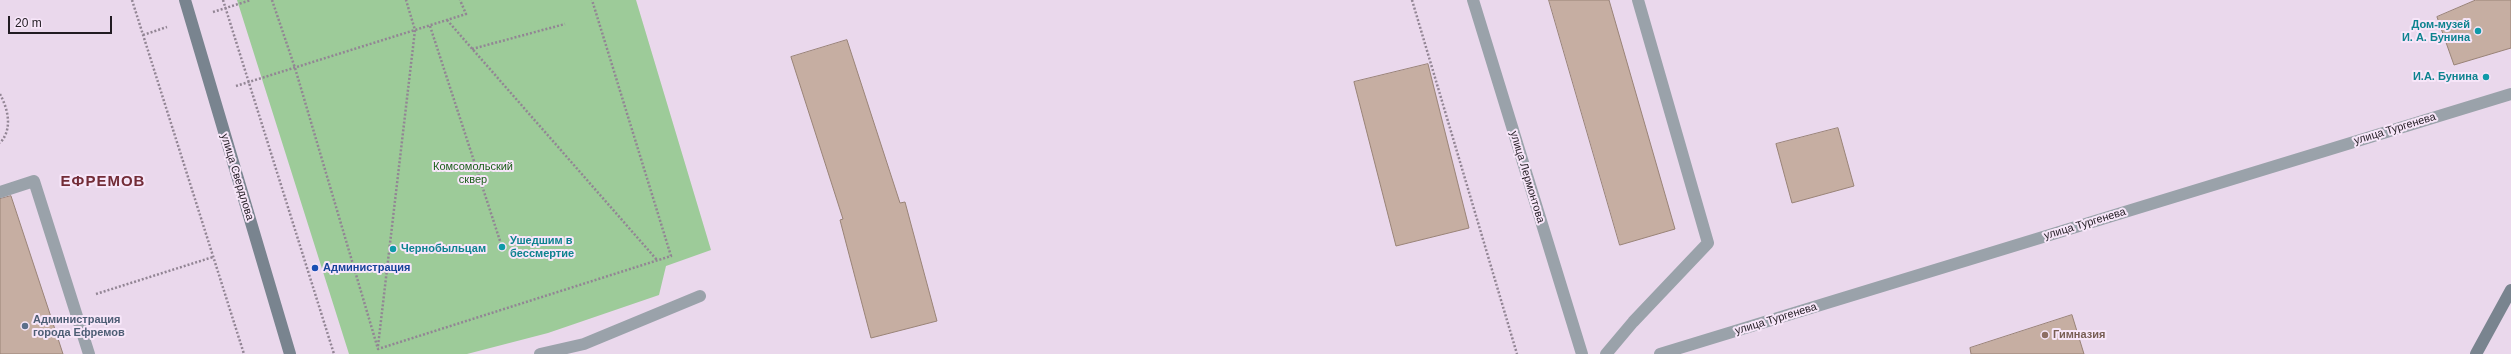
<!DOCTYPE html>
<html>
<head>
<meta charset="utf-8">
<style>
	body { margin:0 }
	#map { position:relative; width:2511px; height:354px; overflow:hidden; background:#ead8ec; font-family:Helvetica,sans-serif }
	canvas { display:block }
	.scale { position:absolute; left:8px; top:16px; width:104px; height:18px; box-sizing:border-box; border:2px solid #211b22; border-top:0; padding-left:5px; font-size:12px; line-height:14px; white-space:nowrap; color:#211b22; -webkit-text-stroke:3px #f7e6f9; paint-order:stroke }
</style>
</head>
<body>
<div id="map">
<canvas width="2511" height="354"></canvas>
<div class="scale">20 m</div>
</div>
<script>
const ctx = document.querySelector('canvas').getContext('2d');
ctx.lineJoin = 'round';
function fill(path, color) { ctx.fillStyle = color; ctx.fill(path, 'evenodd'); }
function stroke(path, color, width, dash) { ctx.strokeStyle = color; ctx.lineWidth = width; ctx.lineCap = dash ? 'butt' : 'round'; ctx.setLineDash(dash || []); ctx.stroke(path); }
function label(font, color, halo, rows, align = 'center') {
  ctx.font = font + ' Helvetica,sans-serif'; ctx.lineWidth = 4; ctx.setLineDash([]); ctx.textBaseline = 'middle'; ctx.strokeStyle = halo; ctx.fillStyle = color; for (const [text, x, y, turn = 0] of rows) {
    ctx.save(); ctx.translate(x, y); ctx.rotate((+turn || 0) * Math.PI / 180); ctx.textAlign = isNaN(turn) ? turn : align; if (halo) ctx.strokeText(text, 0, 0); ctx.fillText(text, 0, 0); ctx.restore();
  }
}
const green = new Path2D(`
	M 237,0 L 636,0 L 711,250 L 666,266 L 659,295 L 548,333 L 467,354 L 349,354 Z`);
const building = new Path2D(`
	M 1549,0 L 1609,0 L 1675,229 L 1620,245 Z
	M 2476,0 L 2511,0 L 2511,48 L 2454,65 L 2437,17 Z
	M 847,40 L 900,203 L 905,202 L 937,321 L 871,338 L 840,220 L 843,219 L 791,57 Z
	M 1428,64 L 1469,228 L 1396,246 L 1354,82 Z
	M 1838,128 L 1854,186 L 1792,203 L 1776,144 Z
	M 11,196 L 49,311 L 63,354 L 0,354 L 0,199 Z
	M 2072,315 L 2084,354 L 1971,354 L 1970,348 Z`);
const path = new Path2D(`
	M 132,0 L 244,354
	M 223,0 L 334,354
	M 272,0 L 295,68 L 378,349 L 671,256 L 592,0
	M 1412,0 L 1517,354
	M 213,12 L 251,0
	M 447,20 L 657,260
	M 430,26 L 502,247
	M 143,35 L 167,27
	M 472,49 L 565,24
	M 236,86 L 466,14 L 460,0
	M 0,94 C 8,109 13,129 0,143
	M 96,294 L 213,257
	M 378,346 L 415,30 L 406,0`);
const service = new Path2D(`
	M 0,192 L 34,181 L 89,354
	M 540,354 L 584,344 L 700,296
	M 1606,354 L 1633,322 L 1708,243 L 1638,0`);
const minor = new Path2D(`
	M 1473,0 L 1582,354
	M 1660,354 L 2511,94`);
const secondary = new Path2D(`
	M 185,0 L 290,354
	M 2476,354 L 2511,290`);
const markers = [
	[2478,31,4,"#0f9aa8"],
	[2486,77,4,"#0f9aa8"],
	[502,247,4,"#0f9aa8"],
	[393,249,4,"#0f9aa8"],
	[315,268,4,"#1a4fb4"],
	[25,326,4,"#5c6f8a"],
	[2045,335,4,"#8d6e63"]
];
const cultureNames = [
	["Дом-музей",2470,25],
	["И. А. Бунина",2470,38],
	["И.А. Бунина",2478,77],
	["Ушедшим в",510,241,"left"],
	["бессмертие",510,254,"left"],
	["Чернобыльцам",401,249,"left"]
];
const streetNames = [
	["улица Тургенева",2395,129,-17],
	["улица Свердлова",237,177,73],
	["улица Лермонтова",1527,177,73],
	["улица Тургенева",2085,224,-17],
	["улица Тургенева",1776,319,-17]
];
const parkNames = [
	["Комсомольский",473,167],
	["сквер",473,180]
];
const transitNames = [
	["Администрация",323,268]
];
const serviceNames = [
	["Администрация",33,320],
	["города Ефремов",33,333]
];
const educationNames = [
	["Гимназия",2053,335]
];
const districtNames = [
	["ЕФРЕМОВ",103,182]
];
fill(green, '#9dcb99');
fill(building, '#c6aea2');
stroke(building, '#998377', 1);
stroke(path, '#928594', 2.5, [2, 2]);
stroke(service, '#9aa2aa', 12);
stroke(minor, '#9aa2aa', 12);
stroke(secondary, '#79848f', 12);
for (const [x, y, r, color] of markers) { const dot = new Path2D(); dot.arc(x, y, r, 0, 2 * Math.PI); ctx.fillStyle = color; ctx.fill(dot); stroke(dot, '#f7e6f9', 1.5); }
label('bold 11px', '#0d838f', '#f7e6f9', cultureNames, 'right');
label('11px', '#211b22', '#f7e6f9', streetNames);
label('11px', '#1b5f1a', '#f7e6f9', parkNames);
label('bold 11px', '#164399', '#f7e6f9', transitNames, 'left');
label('bold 11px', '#4e5e75', '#f7e6f9', serviceNames, 'left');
label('bold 11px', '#785e54', '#f7e6f9', educationNames, 'left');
ctx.letterSpacing = '1px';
label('bold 15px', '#732c37', '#f7e6f9', districtNames);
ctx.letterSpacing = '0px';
</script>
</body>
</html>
